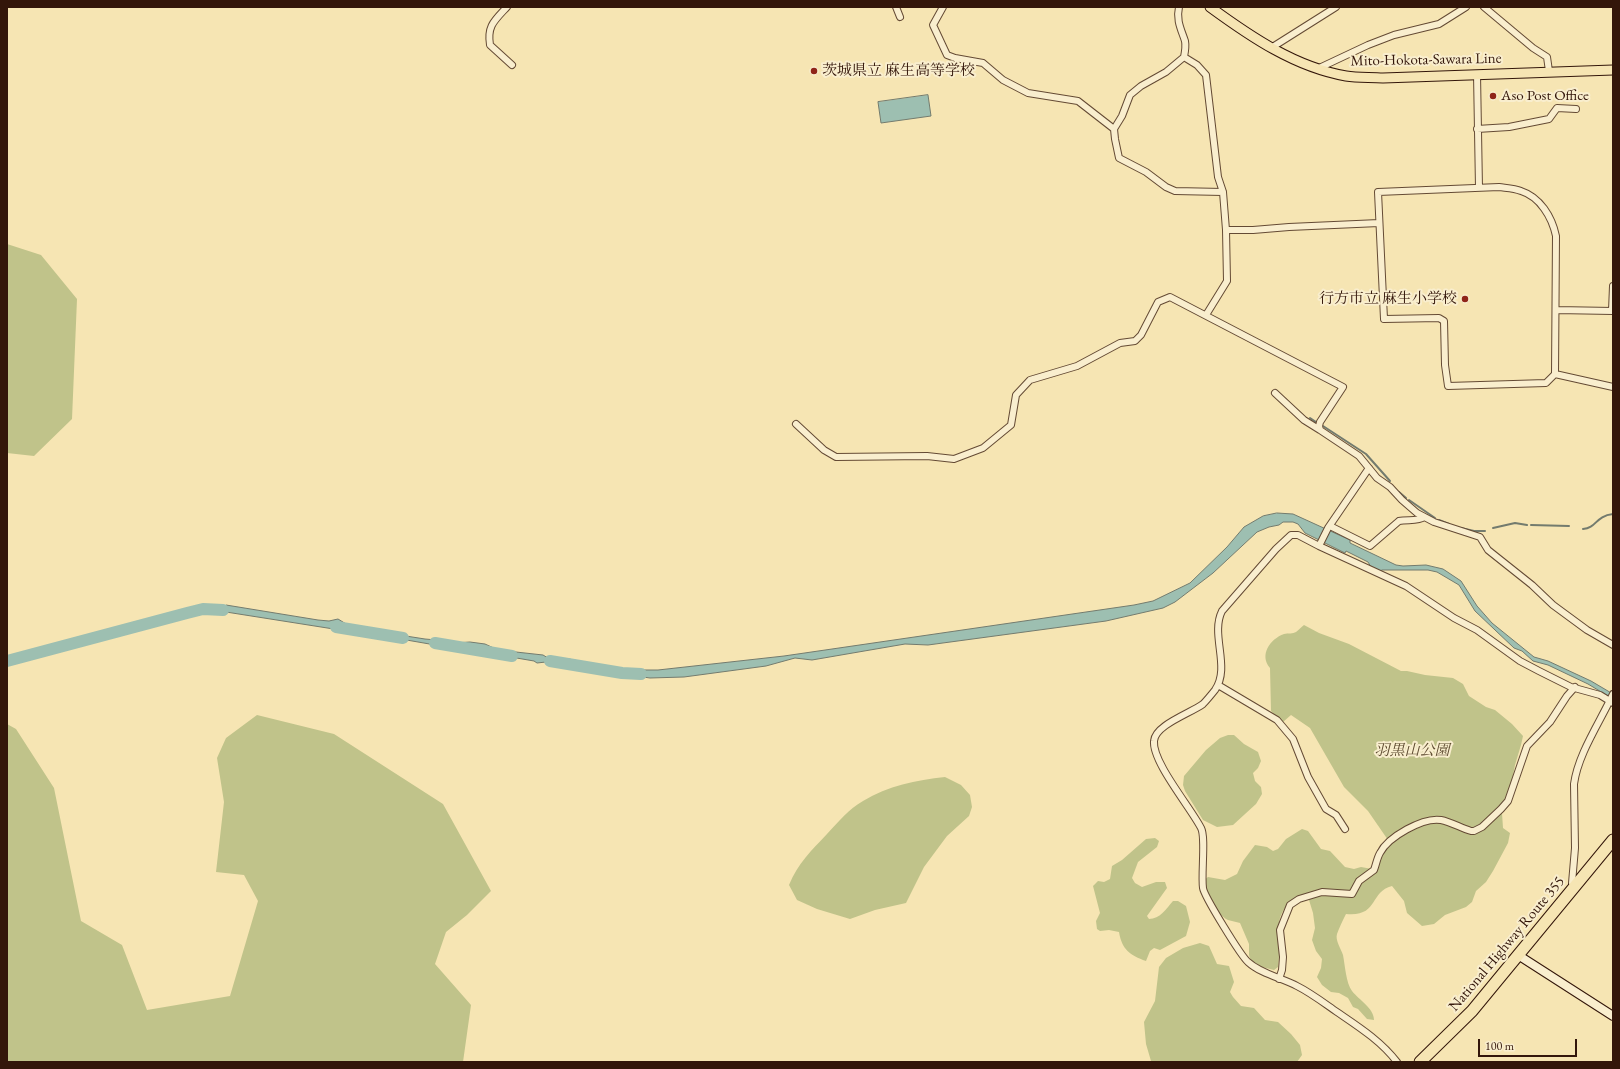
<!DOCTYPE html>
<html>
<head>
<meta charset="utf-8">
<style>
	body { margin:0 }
	#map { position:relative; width:1620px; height:1069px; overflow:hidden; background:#f6e5b3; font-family:"EB Garamond",serif }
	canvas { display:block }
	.frame { position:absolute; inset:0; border:8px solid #33160a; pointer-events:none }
	.scale { position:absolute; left:1478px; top:1039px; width:99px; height:18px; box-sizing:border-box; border:2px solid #33160a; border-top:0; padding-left:5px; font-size:12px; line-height:14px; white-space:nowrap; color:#33160a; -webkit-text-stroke:3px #f9eece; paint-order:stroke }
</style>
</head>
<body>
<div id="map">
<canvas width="1620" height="1069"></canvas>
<div class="frame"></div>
<div class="scale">100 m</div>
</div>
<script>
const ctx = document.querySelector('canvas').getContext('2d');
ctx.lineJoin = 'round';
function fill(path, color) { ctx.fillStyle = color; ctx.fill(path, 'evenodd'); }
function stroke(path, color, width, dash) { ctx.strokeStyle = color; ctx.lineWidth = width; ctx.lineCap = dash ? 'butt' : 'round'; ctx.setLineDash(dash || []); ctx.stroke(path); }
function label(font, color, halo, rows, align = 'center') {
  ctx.font = font + ' "EB Garamond","Noto Serif JP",serif'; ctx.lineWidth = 4; ctx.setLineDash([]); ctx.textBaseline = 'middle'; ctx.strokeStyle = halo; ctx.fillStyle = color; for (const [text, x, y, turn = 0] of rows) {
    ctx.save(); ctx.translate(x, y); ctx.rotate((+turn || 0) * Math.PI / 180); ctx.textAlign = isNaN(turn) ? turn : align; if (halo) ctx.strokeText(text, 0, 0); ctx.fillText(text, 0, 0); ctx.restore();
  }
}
const green = new Path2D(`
	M 7,244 L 41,255 L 77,299 L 72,419 L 34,456 L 7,453 Z
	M 1304,625 L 1319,633 L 1349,644 L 1401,671 L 1407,671 L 1425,675 L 1453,678 L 1463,684 L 1469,696 L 1486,707 L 1495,710 L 1512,724 L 1523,736 L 1521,745 L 1515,765 L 1512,781 L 1502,813 L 1503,828 L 1510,833 L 1508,843 L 1493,871 L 1486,882 L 1476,891 L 1472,902 L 1466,907 L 1445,915 L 1434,924 L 1422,926 L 1407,913 L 1404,901 L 1392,886 C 1369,892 1379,917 1346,914 C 1343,920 1339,928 1337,934 C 1335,940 1341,949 1343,955 C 1345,965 1346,983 1352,991 C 1359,1000 1374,1008 1374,1020 L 1367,1019 L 1358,1009 L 1353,1007 L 1348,998 L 1339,993 L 1331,992 L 1322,985 L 1317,977 L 1321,968 L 1322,959 L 1316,951 L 1312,940 L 1315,928 L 1313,913 L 1309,900 L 1296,897 C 1268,918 1283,938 1278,967 L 1274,970 L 1258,966 L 1251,962 L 1249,955 L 1249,944 L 1240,923 C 1236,922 1232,921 1228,920 C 1216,914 1205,893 1204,880 L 1208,877 L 1225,880 L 1237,874 L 1243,861 L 1255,845 L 1267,847 L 1273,851 L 1278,849 L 1286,839 L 1302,829 L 1308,831 L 1321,849 L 1330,851 L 1345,867 L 1354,869 L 1361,867 L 1372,869 L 1388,840 L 1368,811 L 1344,787 L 1310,728 L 1291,715 L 1283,722 L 1278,718 L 1271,711 L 1270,668 C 1259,655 1270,639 1284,634 C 1288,633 1293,634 1296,632 C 1299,630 1301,627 1304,625 Z
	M 257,715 L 334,734 L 443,804 L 491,891 L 467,915 L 446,932 L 435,964 L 471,1005 L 463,1062 L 7,1062 L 7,724 L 16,729 L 54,788 L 81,921 L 122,945 L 147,1010 L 230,996 L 258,901 L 244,875 L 216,872 L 224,802 L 217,758 L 226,738 Z
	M 1228,735 L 1234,735 L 1244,744 L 1258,752 L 1261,761 L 1258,768 L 1253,773 L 1255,781 L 1261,787 L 1262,794 L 1256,804 L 1233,825 L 1217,827 L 1203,820 L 1185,791 L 1183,785 L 1184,776 L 1206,750 L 1220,738 Z
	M 945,777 L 961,785 L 970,795 L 972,807 L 969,816 L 947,836 L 924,867 L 906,903 L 875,910 L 850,919 L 817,909 L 797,900 L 789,885 C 798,863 811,851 827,834 C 838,822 849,809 863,801 C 888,786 916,780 945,777 Z
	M 1155,838 L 1159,841 L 1157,847 L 1138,862 L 1132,878 L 1135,883 L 1142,887 L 1156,882 L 1165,882 L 1167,888 L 1147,916 L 1149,919 C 1160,919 1166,909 1173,901 L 1178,901 L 1186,906 L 1190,922 L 1186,936 L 1160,950 L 1154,948 L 1150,951 L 1146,961 C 1130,955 1122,950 1119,932 L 1109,930 L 1100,931 L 1097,929 L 1096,921 L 1100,913 L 1093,886 L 1098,881 L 1104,882 L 1110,879 L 1112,866 L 1122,860 L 1146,839 Z
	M 1200,943 L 1209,946 L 1217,964 L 1229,966 L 1234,982 L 1230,992 L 1233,997 L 1241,1006 L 1254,1008 L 1265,1020 L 1278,1022 L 1291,1034 L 1300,1045 L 1302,1055 L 1297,1062 L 1151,1061 L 1146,1044 L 1144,1022 L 1155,1001 L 1159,967 L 1166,958 L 1183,948 Z`);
const water = new Path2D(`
	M 928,95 L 931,116 L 881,123 L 878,102 Z
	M 1277,513 L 1293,514 L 1350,540 L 1350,543 L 1396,565 L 1403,566 L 1426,565 L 1443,569 L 1461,581 L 1477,606 L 1492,623 L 1534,657 L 1548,661 L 1591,681 L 1613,694 L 1613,699 L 1588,684 L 1548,665 L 1533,661 L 1522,651 L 1514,648 L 1475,611 L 1459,585 L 1437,572 L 1428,570 L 1382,570 L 1380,571 L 1371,567 L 1368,562 L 1346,551 L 1345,553 L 1305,533 L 1298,524 L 1293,522 L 1283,522 L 1279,525 L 1269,527 L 1257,532 L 1213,573 L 1175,602 L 1163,608 L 1106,621 L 928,645 L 905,644 L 812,660 L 795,658 L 766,666 L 684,677 L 650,678 L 629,675 L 582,663 L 559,664 L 546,662 L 537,663 L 534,661 L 499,655 L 489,649 L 479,646 L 441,646 L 395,638 L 367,630 L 340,630 L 207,609 L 216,607 L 223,608 L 226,605 L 318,620 L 329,621 L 338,619 L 351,627 L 373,629 L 393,634 L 425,639 L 448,641 L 454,643 L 470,642 L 485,644 L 498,650 L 543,655 L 548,658 L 569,659 L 623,670 L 658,670 L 784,656 L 1134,605 L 1153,601 L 1190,583 L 1227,547 L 1244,527 L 1263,516 Z`);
const stream = new Path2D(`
	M 1310,418 L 1316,422
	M 1323,426 L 1366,454 L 1390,481
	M 1399,492 L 1406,498
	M 1409,500 L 1435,518
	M 1439,520 L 1449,524
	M 1531,525 L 1569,526
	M 1461,528 L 1474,531 L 1485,531
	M 1493,528 L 1515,523 L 1527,525
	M 1583,529 C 1597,528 1595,516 1613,514`);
const river = new Path2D(`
	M 336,627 L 403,638
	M 435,643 L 512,656
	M 7,661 L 187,613 L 203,609 L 223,610
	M 550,661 L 622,673 L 641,674`);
const street = new Path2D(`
	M 507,7 C 494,21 487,26 490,45 L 512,65
	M 896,7 L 900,17
	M 943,7 L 933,25 L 947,55 L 955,58 L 983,63 L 1003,80 L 1028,93 L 1078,101 L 1114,129 L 1115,139 L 1119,158 L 1146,172 L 1166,187 L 1175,191 L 1223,192
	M 1484,7 L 1533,48 L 1547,57 L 1549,71
	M 1271,48 L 1336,7
	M 1184,57 L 1197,65 L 1206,75 L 1218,177 L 1223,192 L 1226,230 L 1227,281 L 1206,315
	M 1317,69 L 1368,45 L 1394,35 L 1439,24 L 1466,7
	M 1477,74 L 1479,188
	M 1114,129 L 1122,116 L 1130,95 L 1141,86 L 1166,72 L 1184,57 C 1185,52 1186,46 1185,41 C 1181,29 1176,20 1179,7
	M 1477,129 L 1509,127 L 1549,119 L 1557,108 L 1576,109
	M 1499,187 C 1506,188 1514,188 1521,191 C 1540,197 1552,217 1556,236 L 1555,374 L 1546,383 L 1448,386 L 1445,365 L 1444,321 L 1439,318 L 1384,319 L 1378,192 Z
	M 1226,230 L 1253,230 L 1289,227 L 1379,223
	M 1556,310 L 1613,311
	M 1612,311 L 1613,286
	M 1555,374 L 1613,387
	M 1275,393 L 1304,420 L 1320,430
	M 796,424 L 824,450 L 836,457 L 927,456 L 954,459 L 983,448 L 1011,425 L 1016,395 L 1030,380 L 1077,366 L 1120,343 L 1135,341 L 1141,335 L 1158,302 L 1170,297 L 1343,387 L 1320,422 L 1319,426 L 1320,430 L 1359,456 L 1377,478 L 1390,487 L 1402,500 L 1417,513 L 1434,522 L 1480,537 L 1488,550 L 1532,585 L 1553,605 L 1587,630 L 1613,645
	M 1330,526 L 1370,546 L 1399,521 C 1407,519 1418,522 1424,517
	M 1319,546 L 1328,528 L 1369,468
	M 1218,685 L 1277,720 L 1293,739 L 1308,777 L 1326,809 L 1336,815 L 1345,829
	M 1574,888 L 1572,883 L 1575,848 L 1574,784 C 1578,754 1600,722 1613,694
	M 1279,979 L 1282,970 L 1283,957 L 1280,930 L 1290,905 L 1299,899 L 1322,892 L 1352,894 L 1359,881 L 1374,870 C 1376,865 1377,858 1380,853 C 1388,837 1423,817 1441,820 C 1451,822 1461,828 1471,831 L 1474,831 L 1482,827 L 1501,809 L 1508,801 L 1527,746 L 1550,722 L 1567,696 L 1575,687
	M 1397,1062 C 1381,1041 1359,1027 1337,1012 C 1324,1003 1311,993 1297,986 C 1282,978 1261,974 1248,962 C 1241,956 1204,896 1203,888 C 1201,874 1206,837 1201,828 C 1191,808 1152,762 1154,741 C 1155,725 1191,713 1203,704 C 1207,700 1211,695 1215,690 C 1231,667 1210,635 1222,611 L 1276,549 L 1291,535 L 1298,535 L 1319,546 L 1406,586 L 1454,618 L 1477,630 L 1520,661 L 1539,671 L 1571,687 L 1600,695 L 1613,703`);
const secondary = new Path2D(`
	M 1518,955 L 1613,1016`);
const primary = new Path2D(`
	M 1210,7 C 1251,37 1295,67 1346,76 C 1358,78 1371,77 1383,78 L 1613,70`);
const highway = new Path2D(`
	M 1420,1062 L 1472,1011 L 1613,840`);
const markers = [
	[814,71,4,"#8f2418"],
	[1493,96,4,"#8f2418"],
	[1465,299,4,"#8f2418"]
];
const streetNames = [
	["Mito-Hokota-Sawara Line",1426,60,-1],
	["National Highway Route 355",1507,944,-50]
];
const poiNames = [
	["茨城県立 麻生高等学校",822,71],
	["Aso Post Office",1501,96],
	["行方市立 麻生小学校",1457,299,"right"]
];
const parkNames = [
	["羽黒山公園",1412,751]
];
fill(green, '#c0c38a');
fill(water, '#9dbfb1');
stroke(water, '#737b6e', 1);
stroke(stream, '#737b6e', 2);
stroke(river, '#9dbfb1', 12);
stroke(street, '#644a34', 8);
stroke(secondary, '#33160a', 10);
stroke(primary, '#33160a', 11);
stroke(highway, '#33160a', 13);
stroke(street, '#f9eece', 6);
stroke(secondary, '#f9eece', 8);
stroke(primary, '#f6e5b3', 9);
stroke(highway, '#f6e5b3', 11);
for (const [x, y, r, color] of markers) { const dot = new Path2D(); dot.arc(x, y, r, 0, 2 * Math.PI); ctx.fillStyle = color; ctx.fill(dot); stroke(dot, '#f9eece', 1.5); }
label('15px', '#33160a', '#f9eece', streetNames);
label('15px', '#33160a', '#f9eece', poiNames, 'left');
label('italic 15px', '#5d4a30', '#f9eece', parkNames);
</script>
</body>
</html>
